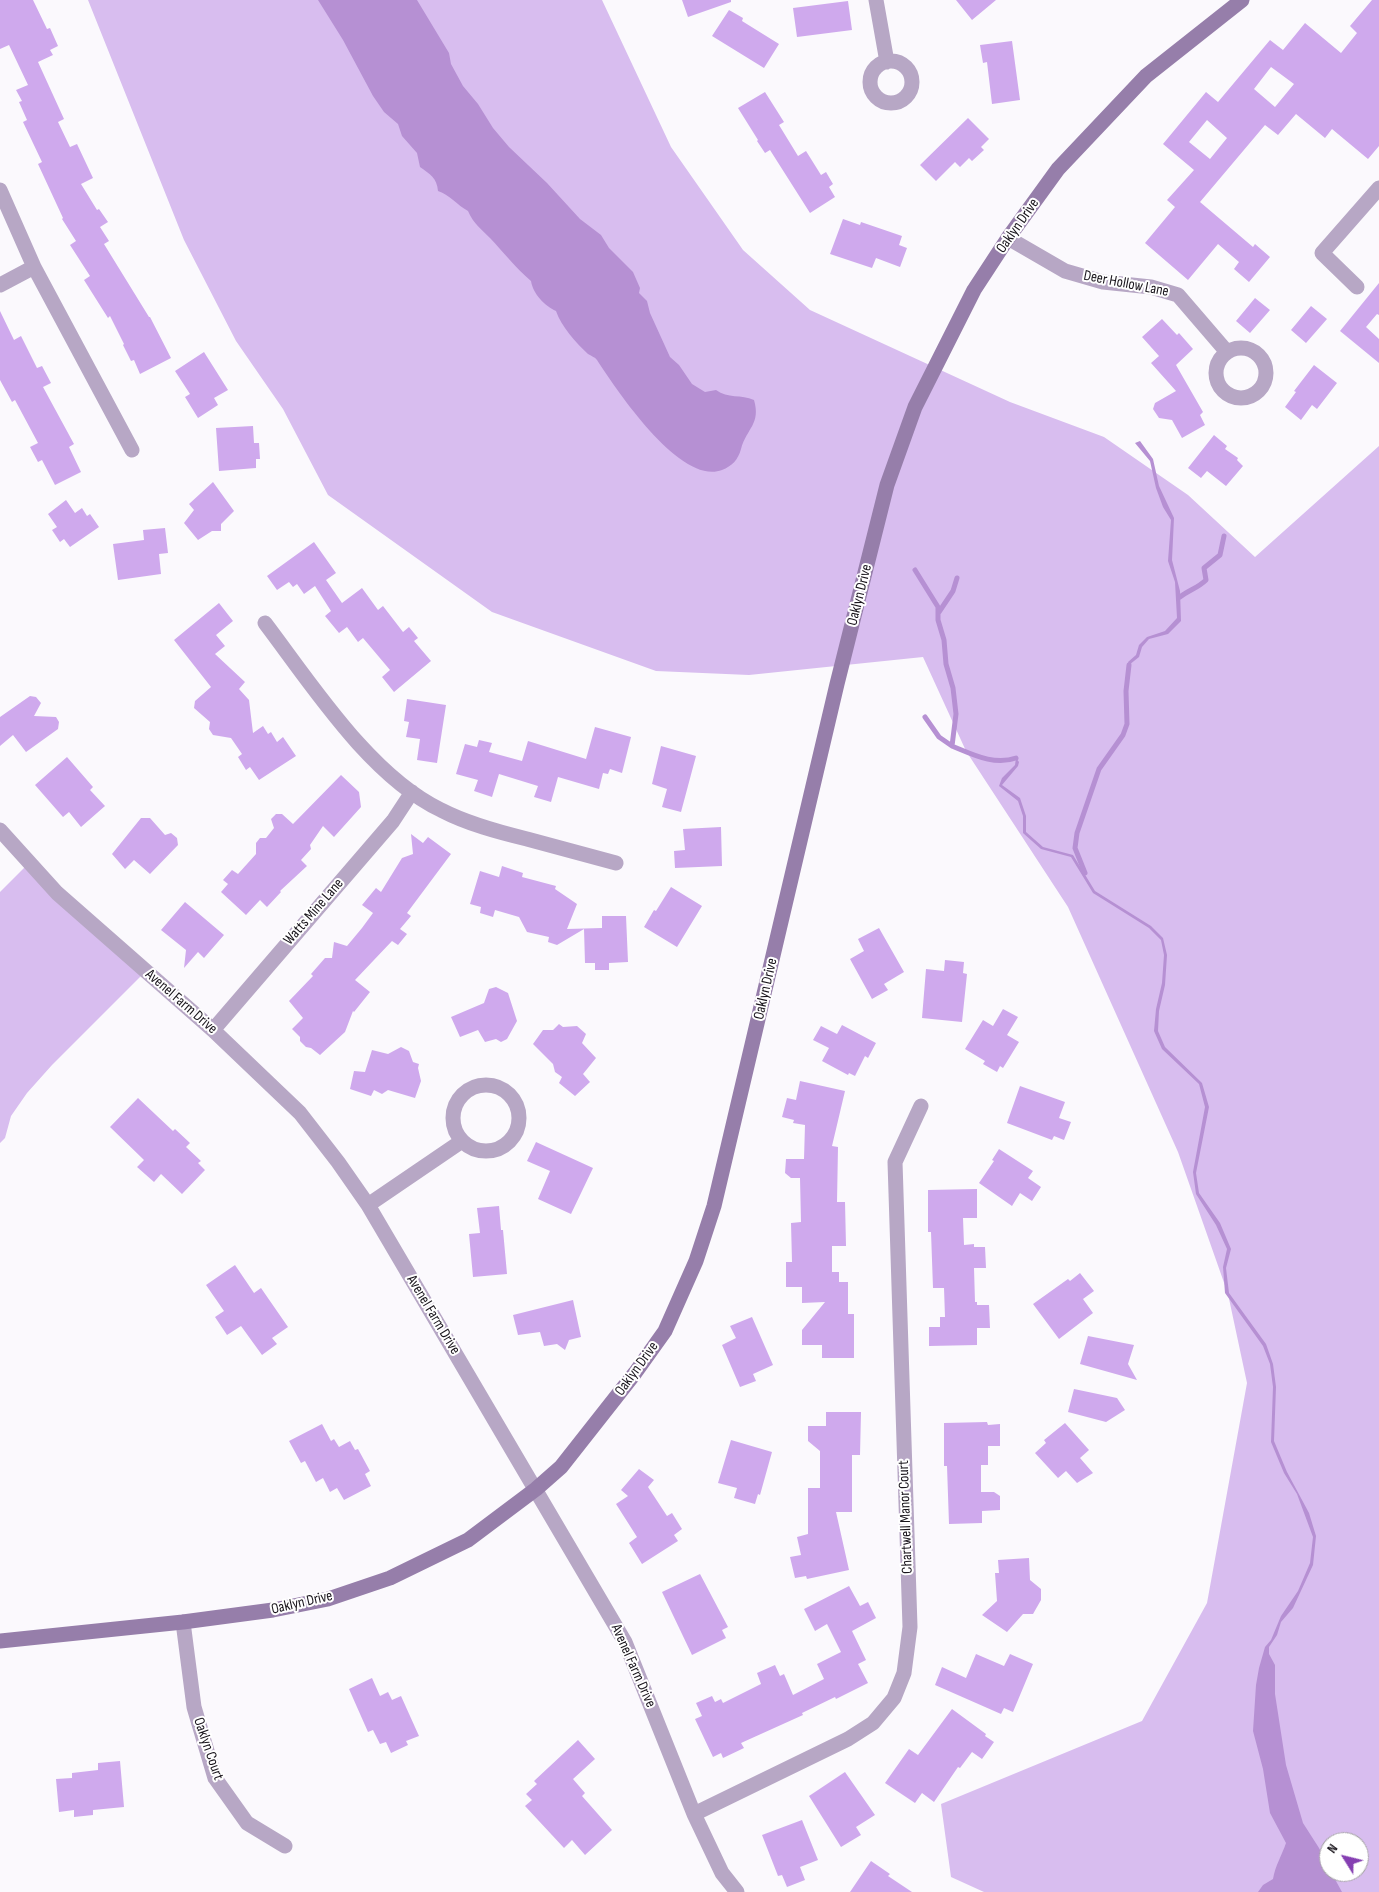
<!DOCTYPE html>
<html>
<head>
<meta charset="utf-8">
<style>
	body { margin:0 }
	#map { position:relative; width:1379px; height:1892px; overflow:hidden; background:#fbf9fd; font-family:"Sofia Sans Condensed",sans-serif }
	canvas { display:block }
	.north { position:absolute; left:1319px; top:1832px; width:50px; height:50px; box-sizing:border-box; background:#fff; border:1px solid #a3a1a4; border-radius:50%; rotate:306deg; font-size:14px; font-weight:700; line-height:20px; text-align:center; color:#18141b }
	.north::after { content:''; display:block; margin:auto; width:18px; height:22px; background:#853fb2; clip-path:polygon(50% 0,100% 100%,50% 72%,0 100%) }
</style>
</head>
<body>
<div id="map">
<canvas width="1379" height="1892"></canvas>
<div class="north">N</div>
</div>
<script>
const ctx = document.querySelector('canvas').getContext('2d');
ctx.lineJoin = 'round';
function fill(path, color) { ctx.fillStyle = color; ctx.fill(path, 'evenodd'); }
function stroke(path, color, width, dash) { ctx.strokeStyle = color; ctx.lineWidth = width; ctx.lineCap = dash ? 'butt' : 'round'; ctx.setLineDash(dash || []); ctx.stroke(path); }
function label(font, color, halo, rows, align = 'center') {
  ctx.font = font + ' "Sofia Sans Condensed",sans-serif'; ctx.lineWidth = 4; ctx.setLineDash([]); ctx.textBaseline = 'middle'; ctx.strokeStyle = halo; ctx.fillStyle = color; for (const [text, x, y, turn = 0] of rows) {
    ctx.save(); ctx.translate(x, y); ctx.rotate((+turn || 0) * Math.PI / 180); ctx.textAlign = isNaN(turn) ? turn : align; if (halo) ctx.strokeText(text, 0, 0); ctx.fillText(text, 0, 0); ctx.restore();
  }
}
const green = new Path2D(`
	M 88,0 L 602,0 L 671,147 L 743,250 L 810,310 L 1010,402 L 1104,437 L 1188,495 L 1255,557 L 1379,446 L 1379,1892 L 984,1892 L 951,1877 L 941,1804 L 1142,1721 L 1207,1603 L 1247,1383 L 1228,1294 L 1178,1152 L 1068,907 L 966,751 L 923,657 L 749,675 L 656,671 L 492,612 L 328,495 L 283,409 L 236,341 L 184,240 ZM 1329,1842 L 1359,1842 L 1359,1872 L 1329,1872 Z
	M 26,866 L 142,975 L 52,1065 L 27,1093 L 11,1116 L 5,1138 L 0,1143 L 0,892 Z`);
const water = new Path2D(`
	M 318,0 L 417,0 L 449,53 L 451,64 L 463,86 L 478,104 L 493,128 L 509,147 L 547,183 L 580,219 L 601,235 L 609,248 L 633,272 L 640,288 L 639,293 L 647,301 L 650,313 L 670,357 L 679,365 L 692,384 L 705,392 L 716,390 C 728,399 741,394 754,400 C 761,424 747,428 741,449 C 738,460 732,466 722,470 C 680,486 616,389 597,360 C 595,357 591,356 588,354 C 576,343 561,326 556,311 C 545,306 533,294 531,281 C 516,268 504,253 490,238 C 482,230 473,223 468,211 C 457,205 450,195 438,191 C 437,178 430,174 420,167 L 417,153 L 402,136 L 398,124 L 384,112 L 373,96 L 343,40 Z
	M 1140,441 L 1153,459 L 1159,486 L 1174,518 L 1172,560 L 1180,591 L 1181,621 L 1168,634 L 1149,639 L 1142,647 L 1139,657 L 1129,665 L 1128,662 L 1136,655 L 1139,645 L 1147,637 L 1165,631 L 1177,618 L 1175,582 L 1168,561 L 1171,520 L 1163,507 L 1156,488 L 1150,461 L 1135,443 Z
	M 1016,758 L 1019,762 L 1018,766 L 1002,785 L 1020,798 L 1026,816 L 1026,832 L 1043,847 L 1073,855 L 1095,891 L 1151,926 L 1163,938 L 1167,955 L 1165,985 L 1159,1011 L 1158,1031 L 1165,1047 L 1202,1083 L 1209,1107 L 1196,1173 L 1199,1193 L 1220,1223 L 1231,1249 L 1226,1268 L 1229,1293 L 1266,1344 L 1273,1364 L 1276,1387 L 1274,1441 L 1287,1472 L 1309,1513 L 1316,1536 L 1313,1565 L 1293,1608 L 1281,1622 L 1277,1635 L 1269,1647 L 1269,1654 L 1275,1665 L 1275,1694 L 1286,1765 L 1303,1823 L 1319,1848 L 1329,1868 L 1329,1872 L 1331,1872 L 1342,1892 L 1258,1892 L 1263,1885 L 1273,1879 C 1275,1866 1282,1855 1286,1843 L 1270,1813 L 1263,1769 L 1253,1731 L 1256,1685 L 1259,1668 L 1265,1647 L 1271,1640 L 1281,1616 L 1298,1591 L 1310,1563 L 1313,1537 L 1297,1494 L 1284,1473 L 1271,1442 L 1273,1387 L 1270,1364 L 1263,1346 L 1225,1293 L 1223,1267 L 1227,1249 L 1216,1225 L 1196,1194 L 1193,1172 L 1205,1107 L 1199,1084 L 1162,1049 L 1154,1031 L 1156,1009 L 1162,983 L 1164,955 L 1161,940 L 1149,928 L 1093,893 L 1071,857 L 1041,849 L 1023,833 L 1023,816 L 1018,801 L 999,786 L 1002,778 L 1015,765 Z`);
const stream = new Path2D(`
	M 915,570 L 938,607 L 938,620 L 944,640 L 946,664 L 953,688 L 956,714 L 952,746 C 972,754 994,766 1016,758
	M 1180,597 C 1189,590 1198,588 1206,580 L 1204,568 L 1220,555 L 1224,536
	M 939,612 L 953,591 L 957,578
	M 925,717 L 939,737 L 952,746
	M 1085,873 L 1075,848 L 1077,833 L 1099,769 L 1123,735 L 1127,724 L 1126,691 L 1129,665`);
const building = new Path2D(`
	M 0,0 L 33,0 L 47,29 L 50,28 L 58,46 L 50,50 L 53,55 L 38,62 L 64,119 L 58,122 L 70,147 L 77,144 L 93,178 L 81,184 L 97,210 L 99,209 L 108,222 L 100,227 L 109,241 L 104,244 L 149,317 L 150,317 L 171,358 L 140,374 L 134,360 L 131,361 L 123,345 L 124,344 L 110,316 L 108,318 L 84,280 L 90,276 L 70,245 L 76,241 L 62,219 L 63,218 L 38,164 L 42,162 L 23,122 L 27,120 L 19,102 L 22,101 L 16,90 L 28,85 L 9,45 L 0,49 Z
	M 682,0 L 731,0 L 731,2 L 688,17 Z
	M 956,0 L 996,0 L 972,20 Z
	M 1372,0 L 1379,0 L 1379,146 L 1368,159 L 1332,129 L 1325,138 L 1296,114 L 1278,135 L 1265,125 L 1200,202 L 1253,247 L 1255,244 L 1270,257 L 1249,282 L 1234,269 L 1239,262 L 1218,244 L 1188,280 L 1145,243 L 1175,207 L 1167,200 L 1194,170 L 1163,144 L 1206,92 L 1218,102 L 1270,40 L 1283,50 L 1305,23 L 1341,53 L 1357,33 L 1350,26 ZM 1271,67 L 1294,84 L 1275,107 L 1254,89 ZM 1207,120 L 1227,138 L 1210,159 L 1189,142 Z
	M 848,1 L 852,30 L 797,37 L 793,8 Z
	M 729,10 L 743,18 L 742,21 L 779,44 L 764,68 L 712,36 Z
	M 1012,41 L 1020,100 L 992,104 L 987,62 L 983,63 L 980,45 Z
	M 765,92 L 784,122 L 779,125 L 798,156 L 806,151 L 821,175 L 826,172 L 833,184 L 829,187 L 835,197 L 810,213 L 770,150 L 765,153 L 757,141 L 758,140 L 738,108 Z
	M 968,118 L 989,139 L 981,147 L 984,150 L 972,161 L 969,158 L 960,167 L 955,162 L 936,181 L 920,165 Z
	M 843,219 L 860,225 L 861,222 L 902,236 L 899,245 L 907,248 L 900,267 L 876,258 L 872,268 L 830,254 Z
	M 1379,283 L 1379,315 L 1377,314 L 1366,327 L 1379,339 L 1379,363 L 1340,331 Z
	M 1255,298 L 1270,310 L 1250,333 L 1236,321 Z
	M 1311,306 L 1327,319 L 1306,343 L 1291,330 Z
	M 0,311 L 14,340 L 21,336 L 37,368 L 42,366 L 51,383 L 43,387 L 74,444 L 69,447 L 81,472 L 55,485 L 42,460 L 38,462 L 30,447 L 38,443 L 15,400 L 12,402 L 0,380 Z
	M 1162,319 L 1177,335 L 1179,333 L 1193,349 L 1176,365 L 1203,412 L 1200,415 L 1205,425 L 1182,438 L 1172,420 L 1159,418 L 1153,409 L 1155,403 L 1176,391 L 1151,363 L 1159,356 L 1142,337 Z
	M 204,352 L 228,390 L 214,398 L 218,405 L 198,418 L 185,397 L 190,394 L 175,371 Z
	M 1314,365 L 1337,383 L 1317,409 L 1312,405 L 1301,420 L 1285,407 L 1296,392 L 1294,391 Z
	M 253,426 L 254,443 L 259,443 L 260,459 L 256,459 L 256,468 L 219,471 L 216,428 Z
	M 1214,435 L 1227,446 L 1225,449 L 1238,458 L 1237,460 L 1243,466 L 1226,486 L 1207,471 L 1201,478 L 1188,468 Z
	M 213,482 L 234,511 L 221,524 L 221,531 L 212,531 L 198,540 L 184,523 L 194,510 L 189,504 Z
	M 66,500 L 75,513 L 82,508 L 87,516 L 90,514 L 99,527 L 70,547 L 64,539 L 60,542 L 52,530 L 57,527 L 48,514 Z
	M 165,528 L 168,553 L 159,554 L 161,574 L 118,580 L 113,544 L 144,540 L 143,530 Z
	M 314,542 L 336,573 L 326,580 L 342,603 L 362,588 L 378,610 L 383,606 L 403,632 L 409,627 L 418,638 L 414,641 L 431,661 L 394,692 L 382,677 L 390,670 L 363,638 L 358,642 L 347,627 L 339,633 L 325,616 L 331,611 L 315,586 L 304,594 L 297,584 L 293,587 L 289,582 L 277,590 L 267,576 Z
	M 219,603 L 233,621 L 216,635 L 225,646 L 215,654 L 245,682 L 239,689 L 249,700 L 253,733 L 263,726 L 268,734 L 271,732 L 277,742 L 283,737 L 296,756 L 259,780 L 250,767 L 246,770 L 238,757 L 242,754 L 231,738 L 213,735 L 209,729 L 210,722 L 194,708 L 195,701 L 211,687 L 174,640 Z
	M 30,696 L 36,697 L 41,703 L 34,716 L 56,717 L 59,722 L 58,729 L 26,752 L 13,735 L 0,746 L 0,717 Z
	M 407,699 L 446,705 L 437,763 L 417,760 L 420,739 L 406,737 L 409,722 L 404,721 Z
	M 595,727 L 631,737 L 622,773 L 610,769 L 608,774 L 603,773 L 599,789 L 558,777 L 551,802 L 534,797 L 538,786 L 499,774 L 492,797 L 474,791 L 478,780 L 456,774 L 465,744 L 477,747 L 479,740 L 492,743 L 489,752 L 522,761 L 528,741 L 586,759 Z
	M 661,746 L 696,756 L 681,812 L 662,807 L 667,789 L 652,784 Z
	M 67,757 L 93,787 L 90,790 L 105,806 L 81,827 L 69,812 L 63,817 L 35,785 Z
	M 341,775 L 359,792 L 361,807 L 334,837 L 323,826 L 310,845 L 311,849 L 301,860 L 307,866 L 280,891 L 281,892 L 267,907 L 260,900 L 246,915 L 221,892 L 228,884 L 223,880 L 232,870 L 238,874 L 256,854 L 256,843 L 260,838 L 266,838 L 274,828 L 271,819 L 276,814 L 282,814 L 293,824 Z
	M 141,818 L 150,818 L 165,835 L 171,833 L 177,838 L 178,845 L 150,874 L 134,860 L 125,869 L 112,854 Z
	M 721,827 L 722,866 L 675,868 L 674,851 L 685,850 L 683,829 Z
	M 411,834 L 423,843 L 428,837 L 451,854 L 407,913 L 411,916 L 400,929 L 407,934 L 398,945 L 392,941 L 355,980 L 370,992 L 354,1012 L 353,1011 L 345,1032 L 320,1055 L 311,1048 L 306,1047 L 300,1041 L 300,1037 L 292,1029 L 303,1018 L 289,1001 L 313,976 L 311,974 L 325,958 L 332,958 L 334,942 L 347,946 L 362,928 L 373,913 L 362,905 L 376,888 L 381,892 L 402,858 L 413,854 Z
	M 502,866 L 523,873 L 522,877 L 556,886 L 555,889 L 577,904 L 567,929 L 602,928 L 602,916 L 626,916 L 628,962 L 609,963 L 609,970 L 595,970 L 595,963 L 585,963 L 584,929 L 557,945 L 548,942 L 549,937 L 527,932 L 519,917 L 495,910 L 493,917 L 480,913 L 481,907 L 470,904 L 480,871 L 499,877 Z
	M 671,887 L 702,906 L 677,947 L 644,927 L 654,910 L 656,911 Z
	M 185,902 L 224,935 L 204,958 L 198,952 L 184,968 L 186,950 L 161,930 Z
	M 879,928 L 904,972 L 884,984 L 888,990 L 872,999 L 850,959 L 864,951 L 858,939 Z
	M 945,960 L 964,962 L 963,973 L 967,974 L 962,1022 L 922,1018 L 926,969 L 944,971 Z
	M 496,987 L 508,993 L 517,1021 L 507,1039 L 501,1042 L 496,1039 L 485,1042 L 478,1030 L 460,1037 L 451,1017 L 484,1003 L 489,989 Z
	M 1003,1009 L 1018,1017 L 1007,1035 L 1019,1042 L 1003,1068 L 1000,1066 L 997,1072 L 983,1064 L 985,1061 L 965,1049 L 983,1020 L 993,1026 Z
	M 559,1024 L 563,1027 L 577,1026 L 586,1034 L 582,1043 L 596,1058 L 583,1074 L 590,1082 L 575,1096 L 559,1083 L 562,1077 L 555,1072 L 553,1064 L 533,1044 L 543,1030 L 553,1030 Z
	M 842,1025 L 876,1043 L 868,1058 L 865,1056 L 855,1076 L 849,1073 L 848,1075 L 822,1061 L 829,1048 L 813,1040 L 821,1026 L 837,1034 Z
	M 401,1047 L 409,1051 L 413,1062 L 419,1064 L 418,1068 L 421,1081 L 415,1098 L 388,1090 L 382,1094 L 374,1090 L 371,1096 L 350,1089 L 354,1071 L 365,1072 L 372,1050 L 388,1054 Z
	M 800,1081 L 845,1091 L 832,1146 L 838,1147 L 837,1202 L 845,1202 L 846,1246 L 832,1246 L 832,1272 L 839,1272 L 839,1282 L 848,1282 L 848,1314 L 854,1314 L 854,1358 L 822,1358 L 822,1345 L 802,1345 L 802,1330 L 825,1302 L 802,1303 L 802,1287 L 786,1287 L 786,1262 L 792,1262 L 791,1223 L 801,1222 L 800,1178 L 791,1178 L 785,1173 L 786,1159 L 804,1159 L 805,1125 L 793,1123 L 794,1120 L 782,1117 L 787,1098 L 796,1100 Z
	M 1020,1086 L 1065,1102 L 1059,1118 L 1071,1122 L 1064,1140 L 1054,1136 L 1052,1140 L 1007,1123 Z
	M 138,1098 L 173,1131 L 175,1129 L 190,1143 L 186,1147 L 201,1161 L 198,1163 L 205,1170 L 182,1194 L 161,1174 L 154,1182 L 137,1167 L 144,1160 L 110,1127 Z
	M 536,1142 L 593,1168 L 571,1214 L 538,1199 L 550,1171 L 527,1161 Z
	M 999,1149 L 1033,1171 L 1028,1178 L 1041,1187 L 1032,1201 L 1020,1193 L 1012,1206 L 979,1183 L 994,1161 L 992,1160 Z
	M 977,1189 L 977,1218 L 963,1218 L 964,1245 L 974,1244 L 974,1247 L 985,1247 L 986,1268 L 974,1268 L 975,1302 L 977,1302 L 977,1305 L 989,1305 L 990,1328 L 977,1328 L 977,1345 L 929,1346 L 929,1327 L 940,1327 L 940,1317 L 945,1317 L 944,1288 L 933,1288 L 931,1232 L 928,1232 L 928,1190 Z
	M 499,1206 L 501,1230 L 503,1230 L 507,1274 L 473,1277 L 469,1234 L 480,1233 L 477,1208 Z
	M 235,1265 L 254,1293 L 261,1288 L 288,1327 L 272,1338 L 277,1344 L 262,1355 L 241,1326 L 227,1335 L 215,1317 L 224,1311 L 206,1285 Z
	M 1080,1273 L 1094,1291 L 1083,1299 L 1093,1313 L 1059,1339 L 1033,1304 L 1068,1279 L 1070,1281 Z
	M 573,1300 L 581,1337 L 569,1340 L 565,1350 L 557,1344 L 544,1346 L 540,1332 L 518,1335 L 513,1315 Z
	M 752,1317 L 773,1365 L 753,1374 L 756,1381 L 740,1387 L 722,1345 L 736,1338 L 730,1326 Z
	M 1088,1336 L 1134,1345 L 1128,1364 L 1137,1380 L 1080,1364 Z
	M 1074,1389 L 1117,1398 L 1125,1410 L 1106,1422 L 1068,1412 Z
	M 826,1412 L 861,1412 L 860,1455 L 852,1455 L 852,1512 L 836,1512 L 849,1570 L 807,1579 L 806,1576 L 795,1578 L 790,1557 L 801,1555 L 797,1537 L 808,1534 L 808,1488 L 820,1488 L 820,1451 L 808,1441 L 808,1426 L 826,1426 Z
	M 987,1422 L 988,1425 L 1000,1424 L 1000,1446 L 988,1446 L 988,1465 L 981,1465 L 981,1492 L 994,1492 L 1000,1496 L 1000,1510 L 982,1511 L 982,1523 L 949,1524 L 947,1466 L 944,1466 L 944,1423 Z
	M 1065,1423 L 1089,1450 L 1080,1458 L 1093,1473 L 1077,1483 L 1066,1471 L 1058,1478 L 1035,1453 L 1046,1443 L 1044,1440 Z
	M 322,1424 L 331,1441 L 334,1439 L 339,1447 L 350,1441 L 355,1450 L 358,1449 L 370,1471 L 365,1474 L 371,1486 L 344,1500 L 337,1488 L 330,1492 L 323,1478 L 316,1482 L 305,1461 L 301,1463 L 289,1441 Z
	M 731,1440 L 772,1452 L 760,1495 L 758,1494 L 755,1504 L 734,1498 L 737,1488 L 718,1483 Z
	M 639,1469 L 654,1480 L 648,1487 L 667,1516 L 672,1513 L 682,1529 L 674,1535 L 678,1541 L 642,1564 L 629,1543 L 637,1537 L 616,1504 L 628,1496 L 621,1490 Z
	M 1029,1558 L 1030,1580 L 1041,1589 L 1041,1600 L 1033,1614 L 1023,1614 L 1007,1632 L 982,1615 L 997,1601 L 995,1573 L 999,1573 L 998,1560 Z
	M 700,1574 L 728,1627 L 722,1630 L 726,1638 L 692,1655 L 662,1592 Z
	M 849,1586 L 860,1606 L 868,1602 L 876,1618 L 852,1631 L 866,1660 L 858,1664 L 868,1683 L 836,1699 L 835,1697 L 802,1713 L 803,1715 L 741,1743 L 744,1748 L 723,1758 L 721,1753 L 713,1757 L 695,1719 L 702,1716 L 696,1703 L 712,1696 L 715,1702 L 721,1699 L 723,1703 L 761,1684 L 757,1673 L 775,1665 L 780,1676 L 784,1674 L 793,1695 L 824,1679 L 817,1664 L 841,1652 L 827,1624 L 815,1631 L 804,1609 Z
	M 976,1654 L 1004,1666 L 1010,1654 L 1033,1664 L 1013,1712 L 1004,1708 L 1001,1714 L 935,1685 L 942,1667 L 966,1678 Z
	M 372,1678 L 380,1696 L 388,1692 L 392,1700 L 401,1696 L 419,1736 L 406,1741 L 408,1745 L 391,1753 L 386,1742 L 380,1744 L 373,1730 L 368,1732 L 349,1689 Z
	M 952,1709 L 986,1734 L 985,1736 L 994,1742 L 982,1759 L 972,1752 L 960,1768 L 958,1767 L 934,1802 L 922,1793 L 915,1803 L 885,1783 L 909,1749 L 918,1755 Z
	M 578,1740 L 595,1759 L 573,1779 L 585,1793 L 582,1796 L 612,1830 L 585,1855 L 572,1840 L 564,1848 L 525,1806 L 532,1800 L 526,1794 L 537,1784 L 534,1781 Z
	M 120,1761 L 124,1807 L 93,1810 L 93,1815 L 74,1817 L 74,1810 L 59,1812 L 56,1779 L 72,1778 L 72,1773 L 98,1770 L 98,1763 Z
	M 845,1772 L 875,1815 L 856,1827 L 861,1835 L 841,1847 L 809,1796 Z
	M 802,1820 L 818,1860 L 800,1867 L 805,1880 L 787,1887 L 782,1875 L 778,1876 L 762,1835 Z
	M 871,1861 L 890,1874 L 888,1876 L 912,1892 L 850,1892 Z`);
const street = new Path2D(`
	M 876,0 L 887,62
	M870 82a21 21 0 1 1 42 0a21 21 0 1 1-42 0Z
	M 0,190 L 34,267 L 132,450
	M 1008,238 L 1065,271 L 1103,282 L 1151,287 L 1178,295 L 1227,352
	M 0,285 L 34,267
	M 1357,287 L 1322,253 L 1379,188
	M1216 373a25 25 0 1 1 50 0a25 25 0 1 1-50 0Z
	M 265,623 C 312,685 370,776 441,810 C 468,824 498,832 527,839 C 557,847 586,855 616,863
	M 0,830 L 57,893 L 213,1030 L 300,1113 L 338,1162 L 368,1205 L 625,1642 L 694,1814 L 722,1873 L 737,1892
	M 213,1030 L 393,821 L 412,792
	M453 1118a33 33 0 1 1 66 0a33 33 0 1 1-66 0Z
	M 368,1205 L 462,1141
	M 183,1622 L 194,1707 L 215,1778 L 247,1823 L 285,1846
	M 694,1814 L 848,1739 L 873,1723 L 894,1698 L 904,1673 L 910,1627 L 895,1162 L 921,1106`);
const secondary = new Path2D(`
	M 0,1641 L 183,1622 L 273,1610 L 328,1599 L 390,1578 L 468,1540 L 536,1489 L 561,1467 L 635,1373 L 665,1331 L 696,1261 L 714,1206 L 837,684 L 887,485 L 915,407 L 974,290 L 1008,238 L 1058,169 L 1146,76 L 1242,0`);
const streetNames = [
	["Oaklyn Drive",1018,226,-55],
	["Deer Hollow Lane",1126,284,11],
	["Oaklyn Drive",860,595,-76],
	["Watts Mine Lane",314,912,-49],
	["Oaklyn Drive",766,989,-77],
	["Avenel Farm Drive",181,1002,41],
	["Avenel Farm Drive",433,1315,59],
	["Oaklyn Drive",637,1369,-54],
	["Chartwell Manor Court",906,1517,-92],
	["Oaklyn Drive",302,1603,-13],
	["Avenel Farm Drive",633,1666,66],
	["Oaklyn Court",208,1749,71]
];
fill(green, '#d8bdef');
fill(water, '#b690d3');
stroke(stream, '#b690d3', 5);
fill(building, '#cfa9ed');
stroke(street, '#b7a7c5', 15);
stroke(secondary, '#967eaa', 15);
label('15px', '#18141b', '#fff', streetNames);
</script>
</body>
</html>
